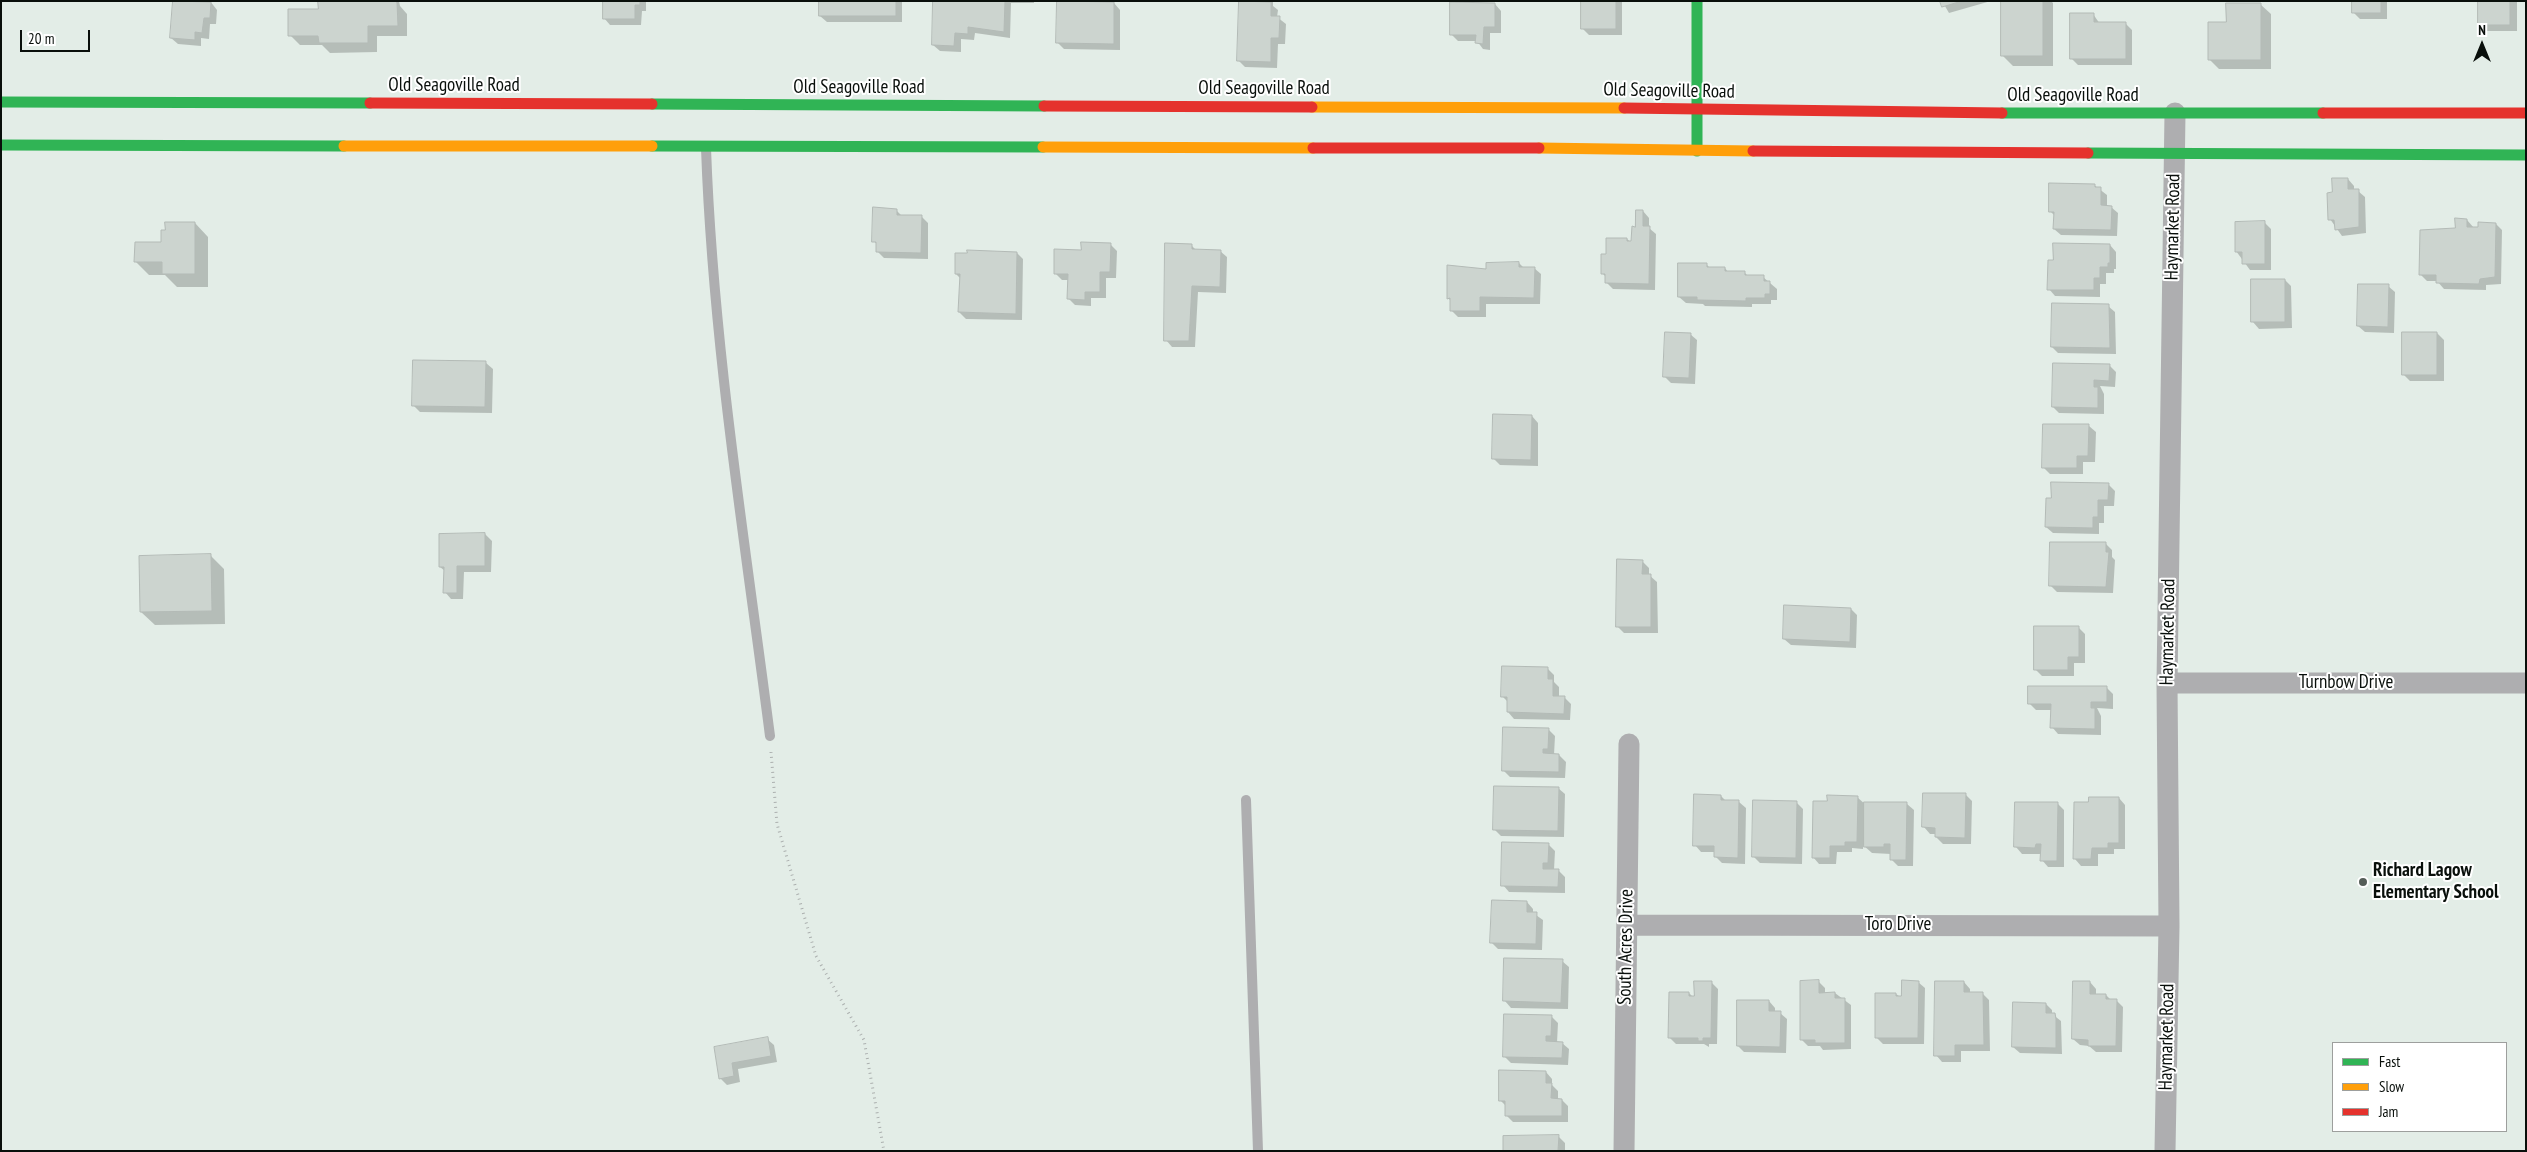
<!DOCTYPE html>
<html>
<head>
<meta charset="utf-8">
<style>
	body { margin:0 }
	#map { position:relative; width:2527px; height:1152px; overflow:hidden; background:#e3ede7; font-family:"PT Sans Narrow",sans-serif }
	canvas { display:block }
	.frame { position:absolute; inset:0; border:2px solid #090f0b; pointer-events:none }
	.legend { position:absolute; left:2332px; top:1042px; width:175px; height:90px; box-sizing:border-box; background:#fff; border:1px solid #9d9f9d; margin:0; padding:6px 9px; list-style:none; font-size:15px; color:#090f0b }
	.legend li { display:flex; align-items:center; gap:10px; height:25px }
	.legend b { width:25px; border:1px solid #9d9f9d }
	.north { position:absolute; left:2457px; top:20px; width:50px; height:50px; -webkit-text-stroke:4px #fff; paint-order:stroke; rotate:0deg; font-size:14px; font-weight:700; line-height:20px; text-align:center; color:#090f0b }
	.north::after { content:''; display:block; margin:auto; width:18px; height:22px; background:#090f0b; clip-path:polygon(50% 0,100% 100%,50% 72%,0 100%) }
	.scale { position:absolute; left:20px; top:30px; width:70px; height:22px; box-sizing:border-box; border:2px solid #090f0b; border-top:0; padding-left:6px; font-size:15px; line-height:18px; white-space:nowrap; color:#090f0b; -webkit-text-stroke:4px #fff; paint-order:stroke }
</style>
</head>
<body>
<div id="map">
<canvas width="2527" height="1152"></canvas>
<div class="frame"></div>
<ul class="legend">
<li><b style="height:6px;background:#30b455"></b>Fast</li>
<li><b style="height:6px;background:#ff9f0a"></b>Slow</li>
<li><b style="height:6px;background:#e5322d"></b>Jam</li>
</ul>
<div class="north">N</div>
<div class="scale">20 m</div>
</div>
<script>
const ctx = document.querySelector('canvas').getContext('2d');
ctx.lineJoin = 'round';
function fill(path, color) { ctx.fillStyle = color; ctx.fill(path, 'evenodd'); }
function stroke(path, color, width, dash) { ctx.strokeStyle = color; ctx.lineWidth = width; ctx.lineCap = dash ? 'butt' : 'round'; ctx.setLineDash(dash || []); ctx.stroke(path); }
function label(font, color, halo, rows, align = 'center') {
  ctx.font = font + ' "PT Sans Narrow",sans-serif'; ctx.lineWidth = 4; ctx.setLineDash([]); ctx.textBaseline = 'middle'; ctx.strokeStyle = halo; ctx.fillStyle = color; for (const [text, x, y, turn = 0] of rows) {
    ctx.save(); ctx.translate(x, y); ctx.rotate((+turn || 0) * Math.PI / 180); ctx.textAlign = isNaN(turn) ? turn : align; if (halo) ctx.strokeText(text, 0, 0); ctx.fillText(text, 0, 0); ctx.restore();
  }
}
const shadow = new Path2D(`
	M 174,1 L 210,1 L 217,10 L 216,24 L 210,24 L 209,39 L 201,38 L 201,46 L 178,44 L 171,38 Z
	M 339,1 L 399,1 L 400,6 L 407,14 L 407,36 L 377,36 L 377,52 L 330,53 L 322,45 L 300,45 L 290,35 L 320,10 Z
	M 604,1 L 646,1 L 646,11 L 642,11 L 641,25 L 610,25 L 604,18 Z
	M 820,1 L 902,1 L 902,22 L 827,22 L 820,16 Z
	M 934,1 L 1034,1 L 1034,3 L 1011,3 L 1010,38 L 975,33 L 974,40 L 961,39 L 961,52 L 940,51 L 933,45 Z
	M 1042,1 L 1114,3 L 1120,10 L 1120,50 L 1064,49 L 1057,42 L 1058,2 Z
	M 1240,1 L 1273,1 L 1273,6 L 1278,10 L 1277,17 L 1286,24 L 1285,44 L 1278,44 L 1277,68 L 1245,67 L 1238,60 Z
	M 1582,1 L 1622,1 L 1622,35 L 1589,35 L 1582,28 Z
	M 1942,1 L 1991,1 L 1949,13 Z
	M 2003,1 L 2051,1 L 2053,3 L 2053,66 L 2013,66 L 2003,56 Z
	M 2353,1 L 2387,1 L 2387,19 L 2360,19 L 2353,12 Z
	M 2479,1 L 2517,1 L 2517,31 L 2486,31 L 2479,25 Z
	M 1495,4 L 1501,11 L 1501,33 L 1490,33 L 1490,50 L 1483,49 L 1477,41 L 1458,41 L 1451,34 Z
	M 2260,4 L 2271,14 L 2271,69 L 2219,69 L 2209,59 L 2227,24 Z
	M 2093,14 L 2100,24 L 2126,24 L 2132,30 L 2132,65 L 2078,65 L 2072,59 Z
	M 2348,179 L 2354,186 L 2354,191 L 2358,191 L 2365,197 L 2366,233 L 2342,236 L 2330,219 L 2333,193 Z
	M 2094,185 L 2107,195 L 2107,207 L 2111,207 L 2118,213 L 2117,236 L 2061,235 L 2054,229 L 2055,216 L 2050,211 Z
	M 896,210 L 902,216 L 921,216 L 928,223 L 928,259 L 884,258 L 878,252 L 878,246 L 874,241 Z
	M 1643,211 L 1649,218 L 1649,228 L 1656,234 L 1655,290 L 1613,289 L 1606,282 L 1606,277 L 1602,273 L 1607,255 L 1627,239 L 1632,243 Z
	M 2467,220 L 2474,228 L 2496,224 L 2502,230 L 2501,284 L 2486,285 L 2486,290 L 2444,289 L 2437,281 L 2427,281 L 2421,275 L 2456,229 Z
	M 2264,222 L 2271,229 L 2271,270 L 2250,270 L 2236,251 Z
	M 195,223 L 208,237 L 208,287 L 177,287 L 165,275 L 149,275 L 135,261 Z
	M 1110,244 L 1117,251 L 1116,278 L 1106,278 L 1106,298 L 1091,298 L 1091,306 L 1075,305 L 1069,299 L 1069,280 L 1062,280 L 1055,273 L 1083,251 Z
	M 1191,245 L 1196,250 L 1220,251 L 1227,257 L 1226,293 L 1198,292 L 1195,347 L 1172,347 L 1166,340 Z
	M 2110,245 L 2116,252 L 2116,269 L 2114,269 L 2114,273 L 2106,273 L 2106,284 L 2100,284 L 2100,297 L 2055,296 L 2049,289 Z
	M 1017,253 L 1023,259 L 1022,320 L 966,319 L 959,312 L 961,279 L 956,274 Z
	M 1519,263 L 1524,268 L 1534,268 L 1541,274 L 1540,304 L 1486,304 L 1486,317 L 1458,317 L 1451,310 L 1451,301 L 1448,298 L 1487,270 Z
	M 1706,264 L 1710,268 L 1725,268 L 1728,272 L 1744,272 L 1748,276 L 1763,277 L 1777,289 L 1777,300 L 1771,300 L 1771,304 L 1752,304 L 1752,307 L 1705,306 L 1703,304 L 1686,303 L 1679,297 Z
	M 2285,280 L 2291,286 L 2292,328 L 2259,329 L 2253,322 Z
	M 2388,286 L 2395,292 L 2394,333 L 2365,332 L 2358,326 Z
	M 2108,306 L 2115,312 L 2116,354 L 2058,353 L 2052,347 Z
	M 2437,333 L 2444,340 L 2444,381 L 2410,381 L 2403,374 Z
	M 1690,334 L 1697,340 L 1695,384 L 1671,383 L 1665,377 Z
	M 486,363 L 493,369 L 492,413 L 420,412 L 413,405 Z
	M 2109,365 L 2116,372 L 2115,387 L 2100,386 L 2104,394 L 2104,414 L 2059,413 L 2053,407 Z
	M 1532,416 L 1538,423 L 1538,466 L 1500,465 L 1493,458 Z
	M 2089,426 L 2096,432 L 2095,462 L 2083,462 L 2083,474 L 2050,474 L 2043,467 Z
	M 2108,484 L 2115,491 L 2114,506 L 2104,506 L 2104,523 L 2099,523 L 2099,534 L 2053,533 L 2046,527 L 2052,499 Z
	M 485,534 L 492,541 L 491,572 L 464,572 L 463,599 L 451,599 L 445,592 L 445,571 L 440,567 Z
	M 2106,544 L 2112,550 L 2112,557 L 2115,560 L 2113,593 L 2057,592 L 2050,585 Z
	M 211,556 L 224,569 L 225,624 L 155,625 L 141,612 Z
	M 1642,561 L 1649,568 L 1649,575 L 1657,582 L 1658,633 L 1624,633 L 1617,626 Z
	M 1851,609 L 1857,615 L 1856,648 L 1791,645 L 1784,639 Z
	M 2078,627 L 2085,634 L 2085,663 L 2074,663 L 2074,676 L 2042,676 L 2035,669 Z
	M 1548,669 L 1554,675 L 1554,682 L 1559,687 L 1559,697 L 1564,697 L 1571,704 L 1570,720 L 1514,719 L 1508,712 L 1508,702 L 1503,697 Z
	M 2107,688 L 2113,694 L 2113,709 L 2097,708 L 2101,716 L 2101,735 L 2058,734 L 2052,727 L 2052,710 L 2036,710 L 2029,703 Z
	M 1548,729 L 1555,736 L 1554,755 L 1559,755 L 1566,762 L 1565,778 L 1510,777 L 1503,770 Z
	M 1558,788 L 1565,794 L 1564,837 L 1501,836 L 1494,829 Z
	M 1966,795 L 1972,801 L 1971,844 L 1943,844 L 1936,837 L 1936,834 L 1930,834 L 1924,827 Z
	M 1721,796 L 1726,801 L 1739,802 L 1746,808 L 1745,864 L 1722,863 L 1715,856 L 1715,852 L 1701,852 L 1695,845 Z
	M 1857,797 L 1866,805 L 1907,804 L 1914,810 L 1913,866 L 1898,866 L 1891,859 L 1891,854 L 1872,853 L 1863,845 L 1863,849 L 1852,848 L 1852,852 L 1837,852 L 1836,864 L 1819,864 L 1813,857 L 1828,802 Z
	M 2119,798 L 2125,805 L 2125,849 L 2114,849 L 2114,854 L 2098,854 L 2098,866 L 2081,866 L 2075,859 L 2090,803 Z
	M 1796,802 L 1803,809 L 1802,864 L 1760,863 L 1753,856 Z
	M 2058,804 L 2064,810 L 2064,867 L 2048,867 L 2042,860 L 2042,854 L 2022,854 L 2016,847 Z
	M 1548,844 L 1555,851 L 1554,870 L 1558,870 L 1565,877 L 1565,893 L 1509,892 L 1503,885 Z
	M 1527,902 L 1533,909 L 1533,913 L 1543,920 L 1542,950 L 1498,949 L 1492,943 Z
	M 1562,961 L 1569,967 L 1568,1009 L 1511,1008 L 1505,1001 Z
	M 1818,981 L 1825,988 L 1825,994 L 1835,993 L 1851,1005 L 1851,1049 L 1823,1050 L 1820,1046 L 1808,1046 L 1802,1040 Z
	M 1711,982 L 1718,989 L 1717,1044 L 1709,1044 L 1709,1047 L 1704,1044 L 1676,1044 L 1669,1037 L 1689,993 L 1693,997 Z
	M 1918,982 L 1925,988 L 1924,1044 L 1883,1044 L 1876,1037 L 1896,994 L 1902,998 Z
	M 1964,982 L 1970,989 L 1970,993 L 1982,993 L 1989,1000 L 1990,1051 L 1961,1051 L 1961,1062 L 1942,1062 L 1936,1055 Z
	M 2090,982 L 2096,989 L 2096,995 L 2106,995 L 2111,1000 L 2116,1000 L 2123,1007 L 2122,1052 L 2096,1052 L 2089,1046 L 2080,1045 L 2073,1039 Z
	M 1769,1001 L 1775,1008 L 1775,1013 L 1780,1013 L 1787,1019 L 1786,1053 L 1744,1052 L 1738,1046 Z
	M 2046,1004 L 2052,1010 L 2052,1014 L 2061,1021 L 2062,1054 L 2020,1053 L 2013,1047 Z
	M 1551,1016 L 1558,1023 L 1557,1043 L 1562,1043 L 1569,1049 L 1568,1065 L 1511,1063 L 1504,1056 Z
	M 767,1039 L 774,1045 L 777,1062 L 738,1069 L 740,1082 L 727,1085 L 720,1078 L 715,1048 Z
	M 1546,1072 L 1552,1079 L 1552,1085 L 1558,1091 L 1558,1100 L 1562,1100 L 1568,1106 L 1568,1122 L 1513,1122 L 1506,1115 L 1506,1106 L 1500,1100 Z
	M 1558,1136 L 1565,1143 L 1565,1151 L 1504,1151 Z`);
const building = new Path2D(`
	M 173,1 L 211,2 L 210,18 L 204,18 L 202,33 L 195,32 L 195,40 L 170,38 Z
	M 318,1 L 394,1 L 397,2 L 398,26 L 368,26 L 368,43 L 319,43 L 318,36 L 288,36 L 288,9 L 318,9 Z
	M 603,1 L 640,1 L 640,5 L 635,5 L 635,19 L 603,19 Z
	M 819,1 L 896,1 L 896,16 L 819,16 Z
	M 933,1 L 1005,1 L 1004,32 L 968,27 L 968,34 L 955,33 L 954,46 L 932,45 Z
	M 1057,1 L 1114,2 L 1114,44 L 1056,43 Z
	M 1239,1 L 1271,2 L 1271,16 L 1280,16 L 1279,38 L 1271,38 L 1271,62 L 1237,61 Z
	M 1581,1 L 1616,1 L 1616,29 L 1581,29 Z
	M 1940,1 L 1962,1 L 1942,7 Z
	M 2001,1 L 2043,1 L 2043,56 L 2001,56 Z
	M 2352,1 L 2381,1 L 2381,13 L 2352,13 Z
	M 2478,1 L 2510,1 L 2510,25 L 2478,25 Z
	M 1450,2 L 1495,3 L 1495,27 L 1484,27 L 1483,44 L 1475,43 L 1476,35 L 1450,35 Z
	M 2226,3 L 2261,3 L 2261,60 L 2208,60 L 2208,22 L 2226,22 Z
	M 2070,13 L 2094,13 L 2094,22 L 2126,22 L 2126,59 L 2070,59 Z
	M 2332,178 L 2348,178 L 2348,189 L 2359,189 L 2359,227 L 2335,230 L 2334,220 L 2328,220 L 2327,193 L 2332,192 Z
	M 2049,183 L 2095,184 L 2095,187 L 2101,187 L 2101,205 L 2112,206 L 2111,230 L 2053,229 L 2054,212 L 2049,212 Z
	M 873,207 L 897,209 L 897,215 L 922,215 L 921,253 L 876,252 L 876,242 L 872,242 Z
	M 1636,210 L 1643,210 L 1643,226 L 1650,226 L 1649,284 L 1605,283 L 1605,274 L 1601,274 L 1601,254 L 1606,254 L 1606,238 L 1627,238 L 1627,241 L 1631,241 L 1632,226 L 1635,227 Z
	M 2455,218 L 2467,219 L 2467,227 L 2478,227 L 2478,222 L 2496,223 L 2495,277 L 2480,279 L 2479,284 L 2436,283 L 2436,275 L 2419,275 L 2420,230 L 2455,228 Z
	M 2265,221 L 2265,264 L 2242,264 L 2242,252 L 2235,252 L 2235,222 Z
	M 165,222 L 195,222 L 195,274 L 162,274 L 162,262 L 134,262 L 135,242 L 161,242 L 161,230 L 165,230 Z
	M 1081,242 L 1111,243 L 1110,272 L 1100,272 L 1100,292 L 1085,292 L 1085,300 L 1067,299 L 1068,274 L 1054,274 L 1054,249 L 1081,250 Z
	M 1165,243 L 1192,244 L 1192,249 L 1221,250 L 1220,287 L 1192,286 L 1189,341 L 1164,341 Z
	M 2053,243 L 2110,244 L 2110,263 L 2108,263 L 2108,267 L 2100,267 L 2100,278 L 2094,278 L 2094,290 L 2047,290 L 2048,260 L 2053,260 Z
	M 967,250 L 1017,252 L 1016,314 L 958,312 L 960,274 L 955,274 L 955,253 L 967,253 Z
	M 1519,262 L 1519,267 L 1535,267 L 1534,298 L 1480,297 L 1480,311 L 1450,311 L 1450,298 L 1447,299 L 1447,265 L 1486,269 L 1486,263 Z
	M 1678,263 L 1707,263 L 1707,267 L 1725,267 L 1725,271 L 1745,271 L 1745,275 L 1764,275 L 1764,281 L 1770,281 L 1770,294 L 1765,294 L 1765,298 L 1746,298 L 1746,301 L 1697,300 L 1697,297 L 1678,297 Z
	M 2251,279 L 2285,279 L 2285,322 L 2251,322 Z
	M 2358,284 L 2389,284 L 2388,327 L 2357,326 Z
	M 2052,303 L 2109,304 L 2110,348 L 2051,347 Z
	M 1665,332 L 1691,333 L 1689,378 L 1663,377 Z
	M 2402,332 L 2437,332 L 2437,375 L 2402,375 Z
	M 413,360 L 486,361 L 485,407 L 412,406 Z
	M 2053,363 L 2110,364 L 2109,381 L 2094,380 L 2094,387 L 2098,387 L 2098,408 L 2052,407 Z
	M 1493,414 L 1532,415 L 1531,460 L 1492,459 Z
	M 2043,424 L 2089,424 L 2088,456 L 2077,456 L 2077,468 L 2042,468 Z
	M 2051,482 L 2109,483 L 2108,500 L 2098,500 L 2098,517 L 2093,517 L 2093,528 L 2045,527 L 2046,498 L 2051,498 Z
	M 485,533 L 485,566 L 457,566 L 457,593 L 443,593 L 444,567 L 439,567 L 439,534 Z
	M 2050,542 L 2106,542 L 2106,552 L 2109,552 L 2106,587 L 2049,586 Z
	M 211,554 L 212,611 L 140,612 L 139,556 Z
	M 1617,559 L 1643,560 L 1642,574 L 1651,574 L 1651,627 L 1616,627 Z
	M 1784,605 L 1851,608 L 1850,642 L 1783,639 Z
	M 2034,626 L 2079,626 L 2079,657 L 2068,657 L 2068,670 L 2034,670 Z
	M 1502,666 L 1548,667 L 1548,679 L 1553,679 L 1553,696 L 1565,696 L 1564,714 L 1507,712 L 1507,697 L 1501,697 Z
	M 2028,686 L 2107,686 L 2107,702 L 2091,702 L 2091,708 L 2095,708 L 2095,729 L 2050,728 L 2051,704 L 2028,704 Z
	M 1503,727 L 1549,728 L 1548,749 L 1543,749 L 1543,753 L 1559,754 L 1559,772 L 1502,771 Z
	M 1494,786 L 1559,787 L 1558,831 L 1493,830 Z
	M 1923,793 L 1966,793 L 1965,838 L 1935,837 L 1935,828 L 1922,827 Z
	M 1694,794 L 1721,795 L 1721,800 L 1739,800 L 1738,858 L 1714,857 L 1714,846 L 1693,846 Z
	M 1827,795 L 1858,796 L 1857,842 L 1845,842 L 1845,846 L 1830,846 L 1830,858 L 1812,858 L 1813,801 L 1827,801 Z
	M 2089,797 L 2119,797 L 2119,843 L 2108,843 L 2108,848 L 2092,848 L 2091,859 L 2073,859 L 2074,802 L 2088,802 Z
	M 1753,800 L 1797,801 L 1796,858 L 1752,857 Z
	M 1864,802 L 1907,802 L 1906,860 L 1890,860 L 1890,844 L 1884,844 L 1884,847 L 1864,847 Z
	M 2015,802 L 2058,802 L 2057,861 L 2040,861 L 2041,844 L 2036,844 L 2035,848 L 2014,847 Z
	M 1502,842 L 1549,843 L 1548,863 L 1543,863 L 1543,869 L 1559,869 L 1558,887 L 1501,886 Z
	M 1492,900 L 1527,901 L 1527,912 L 1537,912 L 1536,944 L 1490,943 Z
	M 1504,958 L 1563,959 L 1561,1003 L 1503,1001 Z
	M 1819,980 L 1819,993 L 1835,992 L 1835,998 L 1845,998 L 1845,1043 L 1815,1043 L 1815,1040 L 1800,1040 L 1800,981 Z
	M 1902,980 L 1919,981 L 1918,1038 L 1875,1038 L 1875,993 L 1896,993 L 1896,996 L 1901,996 Z
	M 1694,981 L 1712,981 L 1711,1038 L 1703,1038 L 1703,1041 L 1698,1041 L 1698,1038 L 1668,1038 L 1669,992 L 1689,992 L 1689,996 L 1694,996 Z
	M 1935,981 L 1964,981 L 1964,992 L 1983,992 L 1984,1045 L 1955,1045 L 1955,1056 L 1934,1056 Z
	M 2073,981 L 2090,981 L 2090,994 L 2106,994 L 2106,999 L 2117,999 L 2116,1046 L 2088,1046 L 2088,1040 L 2072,1039 Z
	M 1737,1000 L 1769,1000 L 1769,1011 L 1781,1011 L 1780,1047 L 1737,1046 Z
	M 2013,1002 L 2046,1003 L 2046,1013 L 2055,1013 L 2056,1019 L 2056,1048 L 2012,1047 Z
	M 1504,1014 L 1552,1015 L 1551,1036 L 1546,1036 L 1546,1041 L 1563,1042 L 1562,1058 L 1503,1057 Z
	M 768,1037 L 771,1056 L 732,1063 L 734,1076 L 719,1079 L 714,1047 Z
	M 1499,1070 L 1546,1071 L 1546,1083 L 1552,1083 L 1551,1098 L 1562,1099 L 1562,1116 L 1505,1116 L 1505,1101 L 1499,1101 Z
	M 1559,1135 L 1558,1151 L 1503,1151 L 1503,1136 Z`);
const path = new Path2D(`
	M 771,752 L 777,824 L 816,956 L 864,1040 L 884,1151`);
const lane = new Path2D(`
	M 706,148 C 713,346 745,541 770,736
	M 1246,800 L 1258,1151`);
const street = new Path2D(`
	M 2167,683 L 2526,683
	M 1627,925 L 2169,926
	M 1624,1151 L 1629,744
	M 2165,1151 L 2169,926 L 2167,683 L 2175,113`);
const fast = new Path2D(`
	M 1697,1 L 1697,151
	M 1,102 L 370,103
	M 652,104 L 1044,106
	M 2002,113 L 2323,113
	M 1,145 L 344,146
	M 652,146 L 1043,147
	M 2088,153 L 2526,155`);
const slow = new Path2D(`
	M 1312,107 L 1624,108
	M 344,146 L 652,146
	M 1043,147 L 1313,148
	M 1539,148 L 1753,151`);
const jam = new Path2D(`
	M 370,103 L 652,104
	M 1044,106 L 1312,107
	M 1624,108 L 2002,113
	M 2323,113 L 2526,113
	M 1313,148 L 1539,148
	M 1753,151 L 2088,153`);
const markers = [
	[2363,882,5,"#555d58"]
];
const streetNames = [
	["Old Seagoville Road",454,86],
	["Old Seagoville Road",859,88],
	["Old Seagoville Road",1264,89],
	["Old Seagoville Road",1669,91,1],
	["Old Seagoville Road",2073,96],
	["Haymarket Road",2173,227,-89],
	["Haymarket Road",2168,632,-89],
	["Turnbow Drive",2346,683],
	["Toro Drive",1898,925],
	["South Acres Drive",1626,947,-89],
	["Haymarket Road",2167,1037,-89]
];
const poiNames = [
	["Richard Lagow",2373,871],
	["Elementary School",2373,893]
];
fill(shadow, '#0003');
fill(building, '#ccd4cf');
stroke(building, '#b3bab6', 1);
stroke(path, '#acb0af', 3, [1, 4]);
stroke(lane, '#aeaeb0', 10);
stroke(street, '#aeaeb0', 21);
stroke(fast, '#30b455', 11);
stroke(slow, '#ff9f0a', 11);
stroke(jam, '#e5322d', 11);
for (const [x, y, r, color] of markers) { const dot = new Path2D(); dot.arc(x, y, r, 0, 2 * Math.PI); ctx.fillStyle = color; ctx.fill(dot); stroke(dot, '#fff', 2); }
label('19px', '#090f0b', '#fff', streetNames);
label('bold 19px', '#090f0b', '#fff', poiNames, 'left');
</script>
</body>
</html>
